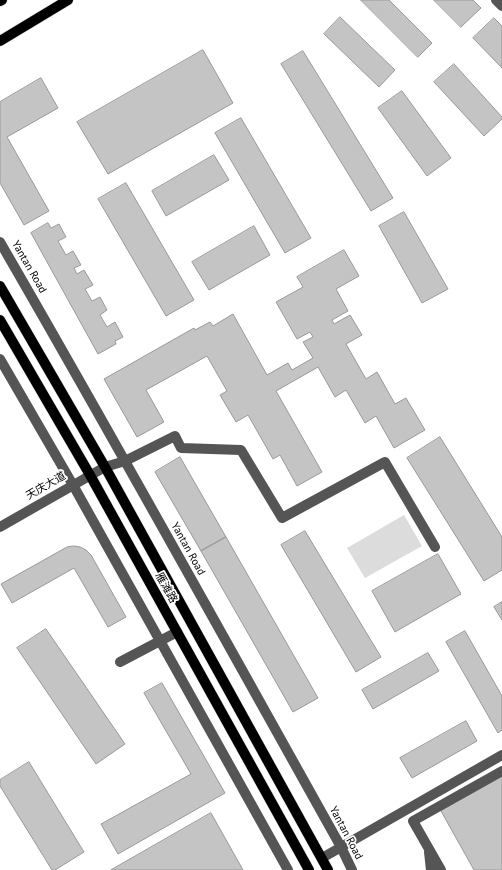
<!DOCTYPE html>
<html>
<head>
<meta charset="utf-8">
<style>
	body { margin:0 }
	canvas { display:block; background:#fff }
</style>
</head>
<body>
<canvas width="502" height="870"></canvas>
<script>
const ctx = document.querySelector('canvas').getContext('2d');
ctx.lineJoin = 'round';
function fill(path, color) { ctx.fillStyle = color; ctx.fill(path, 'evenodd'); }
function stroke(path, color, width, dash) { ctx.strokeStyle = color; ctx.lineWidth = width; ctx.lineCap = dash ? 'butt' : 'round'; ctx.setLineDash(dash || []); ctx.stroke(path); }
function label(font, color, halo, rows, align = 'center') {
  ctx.font = font + ' "PT Sans","Noto Sans SC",sans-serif'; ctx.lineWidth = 3.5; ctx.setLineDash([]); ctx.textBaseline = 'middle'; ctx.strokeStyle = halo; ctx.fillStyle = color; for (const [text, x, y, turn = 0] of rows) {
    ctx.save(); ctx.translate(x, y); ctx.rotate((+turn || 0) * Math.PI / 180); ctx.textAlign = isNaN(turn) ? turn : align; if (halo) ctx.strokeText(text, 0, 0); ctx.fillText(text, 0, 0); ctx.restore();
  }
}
const green = new Path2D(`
	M 404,515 L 422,546 L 365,578 L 347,548 Z`);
const building = new Path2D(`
	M 361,0 L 389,0 L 432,43 L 418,57 Z
	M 434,0 L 473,0 L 481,8 L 461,27 Z
	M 340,17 L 395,70 L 379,87 L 324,34 Z
	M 494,18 L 502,26 L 502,68 L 473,38 Z
	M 203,50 L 233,103 L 108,174 L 77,122 Z
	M 303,51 L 393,198 L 371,211 L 281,64 Z
	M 454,64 L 502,117 L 502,119 L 484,136 L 434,82 Z
	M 41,78 L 58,108 L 7,137 L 49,211 L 24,225 L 0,183 L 0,102 Z
	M 402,91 L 451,158 L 427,176 L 378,108 Z
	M 241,118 L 311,238 L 285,253 L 215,133 Z
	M 214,155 L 229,180 L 166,216 L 152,191 Z
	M 126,183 L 194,300 L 166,316 L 98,199 Z
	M 404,212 L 448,289 L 422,303 L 379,226 Z
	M 48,223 L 51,228 L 59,224 L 66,237 L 58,241 L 66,255 L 73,251 L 81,265 L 74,268 L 77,274 L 84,270 L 93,285 L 85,289 L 92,301 L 100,297 L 107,310 L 100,315 L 107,327 L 115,322 L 123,337 L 115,341 L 116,344 L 98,354 L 31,233 Z
	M 254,226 L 270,255 L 209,290 L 192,262 Z
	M 344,250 L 359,276 L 336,289 L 348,311 L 332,320 L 334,324 L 350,315 L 362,335 L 346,344 L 366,379 L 377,372 L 395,404 L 406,398 L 425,430 L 394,448 L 376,416 L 365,423 L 346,390 L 335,397 L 318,367 L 276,391 L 322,472 L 297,486 L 280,455 L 273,459 L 248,415 L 236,422 L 220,395 L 227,391 L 207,356 L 146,390 L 164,422 L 137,437 L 104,379 L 194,328 L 195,330 L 210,322 L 213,326 L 233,314 L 267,375 L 288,363 L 292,370 L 313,358 L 303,342 L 313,337 L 310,332 L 297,339 L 276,302 L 303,287 L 297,277 Z
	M 440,437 L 502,537 L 502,570 L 484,581 L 407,458 Z
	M 180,457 L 226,537 L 201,551 L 155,472 Z
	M 305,531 L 381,657 L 356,672 L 281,545 Z
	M 226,537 L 318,698 L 293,712 L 201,551 Z
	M 74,546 L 80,547 L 86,550 L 91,555 L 126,617 L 108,627 L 74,568 L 12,603 L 1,584 L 67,547 Z
	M 438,554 L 461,594 L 395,632 L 372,591 Z
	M 502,602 L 502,620 L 494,607 Z
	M 46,629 L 125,744 L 96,764 L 17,648 Z
	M 465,631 L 502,696 L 502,730 L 498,733 L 446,642 Z
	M 428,653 L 439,671 L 373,709 L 362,690 Z
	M 162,683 L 225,793 L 118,854 L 101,824 L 191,774 L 144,693 Z
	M 466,721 L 477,741 L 412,778 L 400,758 Z
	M 29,762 L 84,852 L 55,870 L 52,870 L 0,786 L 0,780 Z
	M 502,776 L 502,870 L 474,870 L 441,811 Z
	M 211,813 L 243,870 L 111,870 Z`);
const minor = new Path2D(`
	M 496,0 L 502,6
	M 0,242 C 116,442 228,645 341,847 L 352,870
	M 0,359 L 73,485 L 288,870
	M 0,527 L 105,467 L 125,461 L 175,436 L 181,448 L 241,450 L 282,518 L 385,462 L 435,547
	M 120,662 L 177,632
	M 429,852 L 431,870
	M 322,858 L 502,755
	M 441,870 L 413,821 L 502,771`);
const major = new Path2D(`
	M 0,1 L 2,0
	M 0,41 L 68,0
	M 0,286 L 105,467 L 328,870
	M 0,320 L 90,475 L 309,870`);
const streetNames = [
	["Yantan Road",29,267,60],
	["天庆大道",46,486,-30],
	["Yantan Road",188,549,61],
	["雁滩路",166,588,61],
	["Yantan Road",346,833,62]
];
fill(green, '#dcdcdc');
fill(building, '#c4c4c4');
stroke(building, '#999', 1);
stroke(major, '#dbdbdb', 11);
stroke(minor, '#555', 10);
stroke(major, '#000', 10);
label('11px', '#000', '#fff', streetNames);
</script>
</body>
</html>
